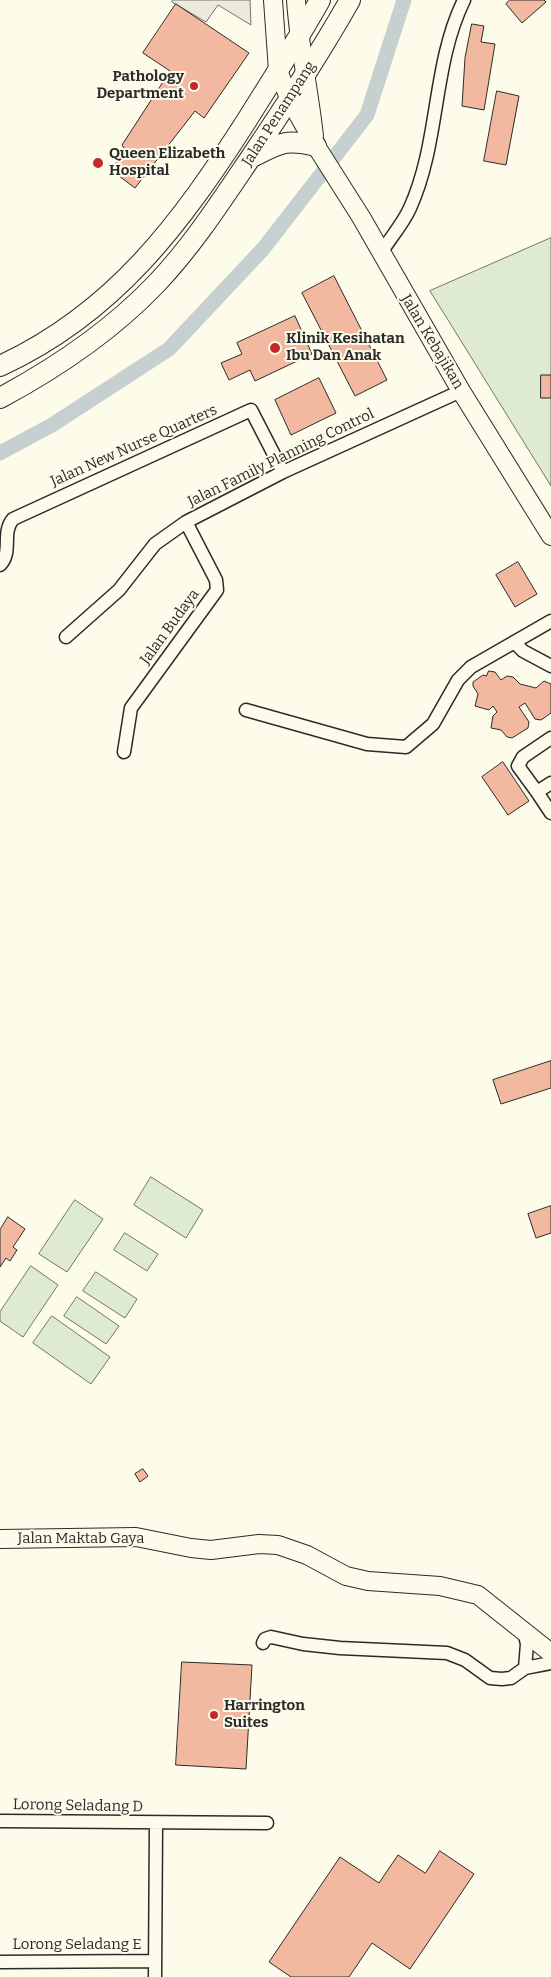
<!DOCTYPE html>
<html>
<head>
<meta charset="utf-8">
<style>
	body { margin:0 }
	canvas { display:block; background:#fdfbea }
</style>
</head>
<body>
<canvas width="551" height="1977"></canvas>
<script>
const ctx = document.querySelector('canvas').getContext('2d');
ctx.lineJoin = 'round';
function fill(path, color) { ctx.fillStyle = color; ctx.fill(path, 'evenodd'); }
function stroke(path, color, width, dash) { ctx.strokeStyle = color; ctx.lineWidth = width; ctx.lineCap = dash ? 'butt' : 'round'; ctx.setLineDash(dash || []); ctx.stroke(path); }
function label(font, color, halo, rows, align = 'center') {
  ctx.font = font + ' Bitter,serif'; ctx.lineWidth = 4; ctx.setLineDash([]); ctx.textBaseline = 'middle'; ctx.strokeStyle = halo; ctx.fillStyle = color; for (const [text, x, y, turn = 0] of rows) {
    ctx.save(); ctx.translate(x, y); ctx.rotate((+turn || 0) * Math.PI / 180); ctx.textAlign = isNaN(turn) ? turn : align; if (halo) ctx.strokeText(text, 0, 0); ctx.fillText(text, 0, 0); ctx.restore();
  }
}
const green = new Path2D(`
	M 551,238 L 551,486 L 430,291 Z
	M 151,1177 L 203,1210 L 186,1238 L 134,1205 Z
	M 75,1200 L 103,1219 L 67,1272 L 39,1254 Z
	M 125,1233 L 158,1254 L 147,1271 L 114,1250 Z
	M 31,1266 L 58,1285 L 23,1337 L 0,1321 L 0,1312 Z
	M 96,1272 L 137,1299 L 125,1318 L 83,1291 Z
	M 77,1297 L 119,1326 L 106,1344 L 64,1316 Z
	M 52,1316 L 110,1357 L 91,1384 L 33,1343 Z`);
const parking = new Path2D(`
	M 173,0 L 250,0 L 251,25 L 218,5 L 206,22 L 172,2 Z`);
const canal = new Path2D(`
	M 0,453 L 52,425 L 169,349 L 263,249 L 367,115 L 404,0`);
const building = new Path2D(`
	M 510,0 L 544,0 L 546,2 L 522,23 L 506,4 Z
	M 176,4 L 249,53 L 204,118 L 195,111 L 135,188 L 111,170 L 126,151 L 122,145 L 170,71 L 143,53 Z
	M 472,24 L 484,26 L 481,42 L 495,44 L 484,110 L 462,106 L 465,58 Z
	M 497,91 L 519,96 L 506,165 L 484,161 Z
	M 334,276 L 387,380 L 355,396 L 302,293 Z
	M 295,316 L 312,354 L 255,381 L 250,370 L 229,380 L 221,363 L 242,354 L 237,343 Z
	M 541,375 L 551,375 L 551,398 L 541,398 Z
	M 319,378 L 336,413 L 291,435 L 275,400 Z
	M 518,562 L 537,594 L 515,607 L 496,575 Z
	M 489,671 L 495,672 L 501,680 L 507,676 L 513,677 L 520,684 L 536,688 L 544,681 L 551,684 L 551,713 L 541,720 L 535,719 L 525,703 L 519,707 L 529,722 L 528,728 L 512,738 L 507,737 L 501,730 L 491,728 L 493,716 L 497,712 L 493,706 L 489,710 L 475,706 L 478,694 L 473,686 L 473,682 L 483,675 L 486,676 Z
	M 503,762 L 529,801 L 508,815 L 482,777 Z
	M 551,1061 L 551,1088 L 501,1104 L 493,1080 Z
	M 551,1206 L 551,1233 L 536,1238 L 528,1214 Z
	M 8,1217 L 25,1229 L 13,1247 L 17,1250 L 10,1261 L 6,1258 L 0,1267 L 0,1230 Z
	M 143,1469 L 148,1476 L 140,1482 L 135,1474 Z
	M 182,1662 L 252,1665 L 246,1769 L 176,1765 Z
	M 440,1851 L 474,1874 L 410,1969 L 372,1943 L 349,1977 L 291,1977 L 269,1962 L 340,1857 L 379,1883 L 398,1855 L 425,1873 Z`);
const street = new Path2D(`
	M 381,253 C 390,238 403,224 410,208 C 440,142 432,65 464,0
	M 0,565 C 13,552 1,533 13,519 L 251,410 L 283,472
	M 66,637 L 119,590 L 155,544 L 186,522 L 283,472 L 461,391
	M 514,642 L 523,651 L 551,666
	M 246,710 L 367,744 L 406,747 L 433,724 L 458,680 L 471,667 L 551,621
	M 551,738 L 523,757 L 518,766 L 537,792 L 551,783
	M 124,752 L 131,708 L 217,590 L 216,580 L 186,522
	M 537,792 L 551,813
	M 524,1631 L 527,1644 L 525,1668
	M 263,1643 L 265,1639 L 271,1637 L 303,1644 L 340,1648 L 447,1653 L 465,1660 L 490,1678 L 502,1679 L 511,1678 L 525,1668 L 551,1663
	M 0,1821 L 267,1823
	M 0,1962 L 155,1961
	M 155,1977 L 156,1823`);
const secondary = new Path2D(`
	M 273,0 L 278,71 L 290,100 L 316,146 L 361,217 L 461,391 L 551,536
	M 296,0 C 299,46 309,90 314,136
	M 0,1539 L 136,1537 L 191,1548 L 211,1550 L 259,1544 L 278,1545 L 307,1555 L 346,1576 L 368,1581 L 440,1586 L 478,1595 L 551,1653`);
const primary = new Path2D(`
	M 252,157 C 279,144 285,138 316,146
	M 0,366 C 115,313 181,223 247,120 C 272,80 297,41 320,0
	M 0,398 C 56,368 112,330 156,284 C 192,246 220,203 249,160 C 284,108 319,55 350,0`);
const markers = [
	[194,86,5,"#c62828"],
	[98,163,6,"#c62828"],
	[275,348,6,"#c62828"],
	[214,1715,5,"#c62828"]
];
const poiNames = [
	["Pathology",184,77,"right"],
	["Department",184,94,"right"],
	["Queen Elizabeth",109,154],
	["Hospital",109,171],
	["Klinik Kesihatan",286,339],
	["Ibu Dan Anak",286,356],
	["Harrington",224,1706],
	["Suites",224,1723]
];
const streetNames = [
	["Jalan Penampang",279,114,-57],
	["Jalan Kebajikan",432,342,59],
	["Jalan New Nurse Quarters",134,446,-24],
	["Jalan Family Planning Control",281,458,-26],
	["Jalan Budaya",170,627,-54],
	["Jalan Maktab Gaya",81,1539],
	["Lorong Seladang D",78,1806,1],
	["Lorong Seladang E",77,1945]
];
fill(green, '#deebd1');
stroke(green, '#74746e', 1);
fill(parking, '#eceadb');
stroke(parking, '#74746e', 1);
stroke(canal, '#c7d0d0', 15);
fill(building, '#f2b8a0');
stroke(building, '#2b2b2b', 1);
stroke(street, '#2b2b2b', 15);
stroke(secondary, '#2b2b2b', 20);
stroke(primary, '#2b2b2b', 22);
stroke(street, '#fdfbea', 12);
stroke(secondary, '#fdfbea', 18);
stroke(primary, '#fdfbea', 20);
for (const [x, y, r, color] of markers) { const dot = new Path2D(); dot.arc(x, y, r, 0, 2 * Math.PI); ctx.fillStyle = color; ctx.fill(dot); stroke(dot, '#fdfbea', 2); }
label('bold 15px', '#2b2b2b', '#fdfbea', poiNames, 'left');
label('15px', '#2b2b2b', '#fdfbea', streetNames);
</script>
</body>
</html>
